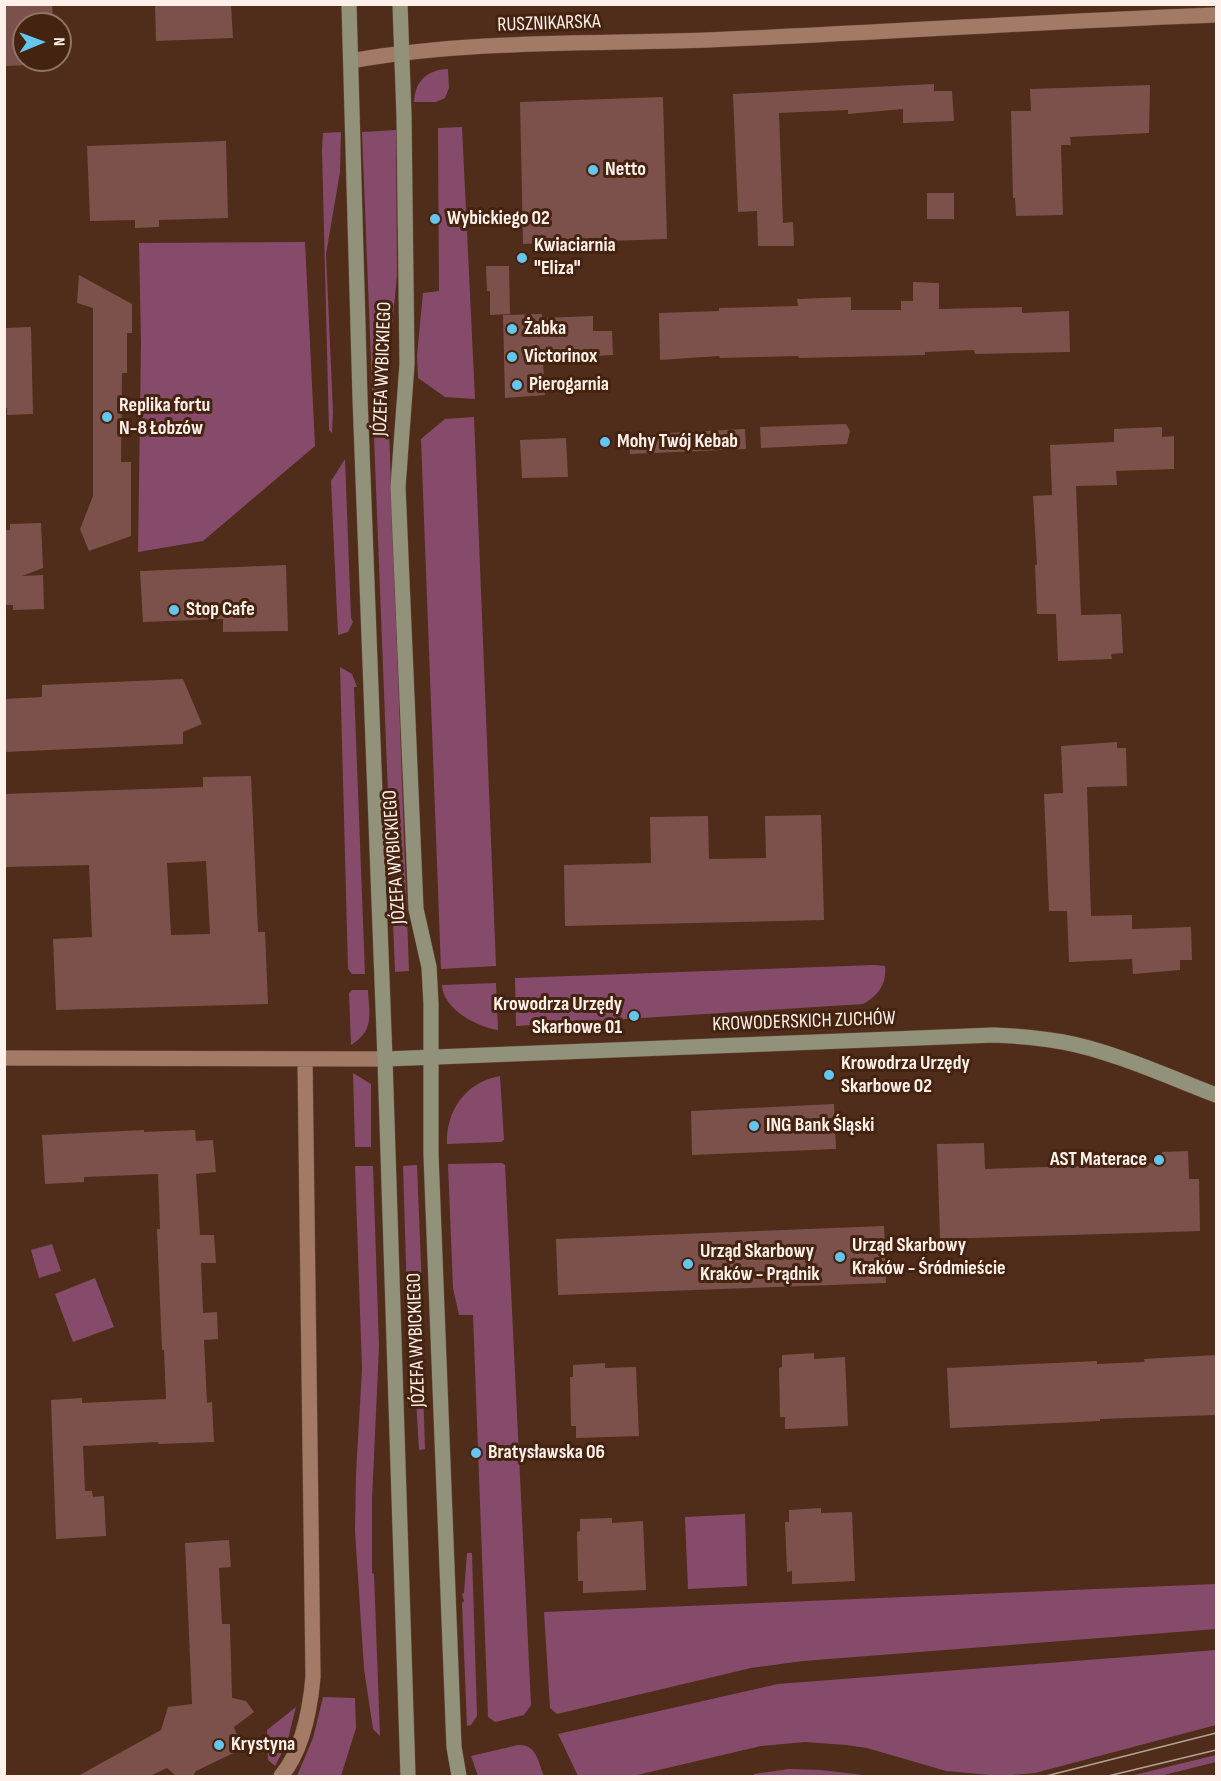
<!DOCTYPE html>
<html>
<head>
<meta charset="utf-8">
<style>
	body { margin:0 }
	#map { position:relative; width:1221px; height:1781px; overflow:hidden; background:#4f2d1a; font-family:"Sofia Sans Condensed",sans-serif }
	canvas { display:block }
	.frame { position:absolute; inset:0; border:6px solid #fff1ea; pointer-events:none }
	.north { position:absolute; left:12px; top:12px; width:60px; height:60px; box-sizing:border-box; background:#442310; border:2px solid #8f7567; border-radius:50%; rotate:89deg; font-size:16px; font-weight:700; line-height:24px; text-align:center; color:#fff1ea }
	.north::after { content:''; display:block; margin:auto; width:21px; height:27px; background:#64c5ee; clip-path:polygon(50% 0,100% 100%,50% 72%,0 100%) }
</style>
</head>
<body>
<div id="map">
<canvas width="1221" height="1781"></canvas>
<div class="frame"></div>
<div class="north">N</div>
</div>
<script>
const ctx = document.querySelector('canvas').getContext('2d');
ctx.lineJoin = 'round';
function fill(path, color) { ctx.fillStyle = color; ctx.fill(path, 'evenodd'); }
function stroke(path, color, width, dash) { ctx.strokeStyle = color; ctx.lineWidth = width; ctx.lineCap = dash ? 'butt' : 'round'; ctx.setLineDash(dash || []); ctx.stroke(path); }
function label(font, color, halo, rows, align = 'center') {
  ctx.font = font + ' "Sofia Sans Condensed",sans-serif'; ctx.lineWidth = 6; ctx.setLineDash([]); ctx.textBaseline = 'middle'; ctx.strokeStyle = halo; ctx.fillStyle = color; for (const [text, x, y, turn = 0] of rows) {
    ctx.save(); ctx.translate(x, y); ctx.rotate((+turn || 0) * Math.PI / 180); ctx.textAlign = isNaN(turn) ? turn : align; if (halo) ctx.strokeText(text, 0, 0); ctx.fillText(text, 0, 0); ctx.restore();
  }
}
const green = new Path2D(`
	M 448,69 L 449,88 L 445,98 L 436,102 L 414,102 C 415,81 427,70 448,69 Z
	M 462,127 L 475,399 L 445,397 L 418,378 L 417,355 L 423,293 L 439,291 L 438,128 Z
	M 396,130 L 397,275 L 387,377 L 409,971 L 395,972 L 362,132 Z
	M 341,132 L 340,172 L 326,254 L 333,412 L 332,433 L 329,430 L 322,150 L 323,133 Z
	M 305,242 L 315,446 L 203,541 L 138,552 L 141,342 L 139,243 Z
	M 474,417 L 496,966 L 441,969 L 421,439 L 445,419 Z
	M 345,459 L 351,618 L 353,622 L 348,632 L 338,635 L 331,481 Z
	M 340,667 L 352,674 L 357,687 L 354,687 L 365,974 L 352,974 L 348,969 Z
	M 874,965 L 885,966 C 887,984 878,996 863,1004 L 516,1026 L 515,978 Z
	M 496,983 L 498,1030 C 477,1027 443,1009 442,985 Z
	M 352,990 L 368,990 C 369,1014 375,1030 351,1045 L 349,993 Z
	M 353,1073 L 371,1084 L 371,1147 L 355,1147 Z
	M 500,1076 L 504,1140 L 501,1142 L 447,1144 C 446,1110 466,1082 500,1076 Z
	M 502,1163 L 505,1165 L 531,1705 L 524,1715 L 495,1722 L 488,1717 L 473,1315 L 459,1315 L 453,1288 L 448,1164 Z
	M 417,1165 L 422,1290 L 420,1291 L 425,1449 L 419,1450 L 410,1297 L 407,1297 L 403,1166 Z
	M 355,1166 L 373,1166 L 379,1347 L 372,1499 L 372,1573 L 374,1574 L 380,1736 L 373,1729 L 364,1669 L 355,1531 L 356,1474 L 362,1369 Z
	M 52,1244 L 61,1271 L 39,1278 L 31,1250 Z
	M 95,1278 L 114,1327 L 73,1342 L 55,1294 Z
	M 745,1514 L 747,1586 L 688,1589 L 685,1517 Z
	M 467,1553 L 472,1553 L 477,1716 L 471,1725 L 467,1726 L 462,1603 L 464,1601 L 462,1594 L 464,1593 Z
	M 1216,1584 L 1216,1629 L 803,1661 L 751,1668 L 557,1714 L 550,1708 L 544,1612 Z
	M 1216,1650 L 1216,1725 L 1035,1773 L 1001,1776 L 946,1771 L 867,1748 L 846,1745 L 805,1742 L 761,1746 L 633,1776 L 578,1776 L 558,1734 L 778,1684 Z
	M 323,1697 L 355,1698 L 356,1728 L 341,1776 L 297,1776 L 313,1738 Z
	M 296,1707 L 287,1743 L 275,1766 L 268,1760 L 267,1730 Z
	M 518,1745 C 537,1744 538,1762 544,1776 L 478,1776 L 471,1756 Z
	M 1216,1755 L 1216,1762 L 1160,1776 L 1130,1776 Z
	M 789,1769 L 821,1770 L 872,1776 L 754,1776 L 754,1774 Z`);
const building = new Path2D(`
	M 4,4 L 52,4 L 53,24 L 24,24 L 24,60 L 54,60 L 54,64 L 5,66 Z
	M 155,4 L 231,4 L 233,38 L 156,41 Z
	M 934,84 L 934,91 L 952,91 L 954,121 L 903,123 L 903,109 L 848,114 L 848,110 L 779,113 L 783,223 L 793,222 L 794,246 L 758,246 L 757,211 L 738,212 L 733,94 Z
	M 1150,85 L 1149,133 L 1070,137 L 1071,145 L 1061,145 L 1063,215 L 1016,216 L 1015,198 L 1013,198 L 1011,111 L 1031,111 L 1030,89 Z
	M 663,97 L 667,239 L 523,244 L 520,102 Z
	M 226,141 L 228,218 L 159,220 L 159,227 L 135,228 L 135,220 L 90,221 L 87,146 Z
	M 927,193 L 954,193 L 954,219 L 927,219 Z
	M 486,266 L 509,266 L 510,314 L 490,315 L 490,291 L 487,291 Z
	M 79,275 L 132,304 L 132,333 L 127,333 L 127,373 L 122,373 L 121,462 L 131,462 L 131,536 L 89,551 L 80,529 L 93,496 L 93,308 L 77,303 Z
	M 913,282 L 939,283 L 939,309 L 1022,307 L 1022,313 L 1069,311 L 1070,352 L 975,354 L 974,350 L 925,352 L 925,355 L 799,358 L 798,356 L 720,358 L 719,356 L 660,360 L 659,313 L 719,311 L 719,308 L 798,306 L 797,299 L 851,297 L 851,310 L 901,310 L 901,301 L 913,301 Z
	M 542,314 L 542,318 L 593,316 L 593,331 L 612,331 L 613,355 L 573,357 L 573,363 L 543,363 L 545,395 L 505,398 L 503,315 Z
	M 31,327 L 33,414 L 7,415 L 7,408 L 4,408 L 4,328 Z
	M 846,424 L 850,431 L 847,444 L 761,448 L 760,427 Z
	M 1162,427 L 1162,437 L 1174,436 L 1174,469 L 1116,471 L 1117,485 L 1076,486 L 1081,615 L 1121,614 L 1123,653 L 1111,654 L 1112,659 L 1058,661 L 1056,614 L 1037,614 L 1035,565 L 1037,565 L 1033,496 L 1052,495 L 1050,445 L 1114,442 L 1114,429 Z
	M 745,429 L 746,449 L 630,454 L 629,435 Z
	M 566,438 L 568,477 L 522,478 L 520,440 Z
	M 41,523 L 43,568 L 22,576 L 43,575 L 44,609 L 13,610 L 13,605 L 4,605 L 4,530 L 10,530 L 10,524 Z
	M 286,565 L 288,631 L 223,632 L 223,619 L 143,622 L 140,571 Z
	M 183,679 L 202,724 L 183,732 L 183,744 L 4,752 L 4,699 L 42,697 L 42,685 Z
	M 1117,742 L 1117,748 L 1126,748 L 1127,786 L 1087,787 L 1091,916 L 1132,915 L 1132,929 L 1191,927 L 1192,960 L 1180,960 L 1180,970 L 1133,974 L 1132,959 L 1069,962 L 1067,911 L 1049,911 L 1044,794 L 1063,793 L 1061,746 Z
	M 251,776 L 258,932 L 265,932 L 268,1004 L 56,1010 L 53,939 L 92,937 L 89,865 L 4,867 L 4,794 L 203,787 L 203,777 ZM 206,861 L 210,934 L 171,935 L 167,863 Z
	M 821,815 L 824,920 L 565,926 L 564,865 L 651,863 L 650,817 L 708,816 L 709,859 L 766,858 L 765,816 Z
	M 834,1104 L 836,1149 L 692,1155 L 691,1111 Z
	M 144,1130 L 144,1132 L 195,1130 L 196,1141 L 213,1140 L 216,1172 L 196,1174 L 200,1235 L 214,1235 L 216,1263 L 201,1263 L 203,1313 L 217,1312 L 218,1339 L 204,1340 L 207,1403 L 212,1402 L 214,1442 L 158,1444 L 158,1442 L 83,1446 L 85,1491 L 92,1491 L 93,1497 L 104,1496 L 106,1536 L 56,1539 L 51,1400 L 82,1398 L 82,1403 L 166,1399 L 164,1350 L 162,1350 L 157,1229 L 160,1229 L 158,1174 L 84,1177 L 84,1182 L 45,1184 L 42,1135 Z
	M 984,1143 L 985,1169 L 1162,1163 L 1162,1152 L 1188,1151 L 1189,1179 L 1199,1179 L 1200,1231 L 940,1239 L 937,1144 Z
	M 884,1226 L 886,1283 L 558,1295 L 556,1239 Z
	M 814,1353 L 814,1359 L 845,1357 L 848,1426 L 785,1429 L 785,1417 L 780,1417 L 779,1368 L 782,1367 L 782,1355 Z
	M 1216,1355 L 1216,1415 L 1100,1419 L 1100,1421 L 950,1428 L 947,1368 L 1097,1361 L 1097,1364 L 1145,1362 L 1144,1359 Z
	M 605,1363 L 605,1368 L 636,1367 L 639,1436 L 576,1438 L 576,1426 L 571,1426 L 570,1377 L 573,1377 L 573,1365 Z
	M 821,1508 L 821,1513 L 852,1512 L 855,1581 L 792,1584 L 792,1571 L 787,1572 L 785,1522 L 789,1522 L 789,1510 Z
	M 612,1518 L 612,1523 L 643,1521 L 646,1590 L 583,1593 L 583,1581 L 578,1581 L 577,1532 L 580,1531 L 580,1519 Z
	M 229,1540 L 231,1567 L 219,1568 L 222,1624 L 230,1624 L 232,1698 L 246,1701 L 254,1712 L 234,1727 L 242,1749 L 196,1771 L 193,1776 L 176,1776 L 167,1768 L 150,1776 L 78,1776 L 161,1730 L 168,1707 L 192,1704 L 185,1543 Z`);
const street = new Path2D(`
	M 351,61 C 468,40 589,44 708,40 C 878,33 1047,21 1216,15
	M 4,1058 L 385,1059
	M 281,1776 C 303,1750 310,1711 313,1677 L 305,1059`);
const secondary = new Path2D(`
	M 349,4 L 360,398 L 385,1059 L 408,1776
	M 400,4 L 404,116 L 407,364 L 398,487 L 416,909 L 429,967 L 431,1004 L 431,1155 L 454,1747 L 459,1776
	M 385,1059 L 994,1035 C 1017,1036 1040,1038 1063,1042 C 1112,1051 1169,1077 1216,1095`);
const tram = new Path2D(`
	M 1046,1776 L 1216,1733
	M 1108,1776 L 1216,1750`);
const markers = [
	[593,170,6,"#64c5ee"],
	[435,219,6,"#64c5ee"],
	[522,258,6,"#64c5ee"],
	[512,329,6,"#64c5ee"],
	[512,357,6,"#64c5ee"],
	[517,385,6,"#64c5ee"],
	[107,417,6,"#64c5ee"],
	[605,442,6,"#64c5ee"],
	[174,610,6,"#64c5ee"],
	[634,1016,6,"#64c5ee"],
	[829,1075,6,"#64c5ee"],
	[754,1126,6,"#64c5ee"],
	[1159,1160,6,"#64c5ee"],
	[840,1257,6,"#64c5ee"],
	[688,1264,6,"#64c5ee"],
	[476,1453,6,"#64c5ee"],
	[219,1745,6,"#64c5ee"]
];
const streetNames = [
	["RUSZNIKARSKA",549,24,-2],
	["JÓZEFA WYBICKIEGO",383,369,-88],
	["JÓZEFA WYBICKIEGO",395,857,-94],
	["KROWODERSKICH ZUCHÓW",804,1022,-2],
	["JÓZEFA WYBICKIEGO",417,1340,-92]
];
const poiNames = [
	["Netto",605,170],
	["Wybickiego 02",447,219],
	["Kwiaciarnia",534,246],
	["\"Eliza\"",534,269],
	["Żabka",524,329],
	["Victorinox",524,357],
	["Pierogarnia",529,385],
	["Replika fortu",119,406],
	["N-8 Łobzów",119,429],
	["Mohy Twój Kebab",617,442],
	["Stop Cafe",186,610],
	["Krowodrza Urzędy",622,1005,"right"],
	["Skarbowe 01",622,1028,"right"],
	["Krowodrza Urzędy",841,1064],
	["Skarbowe 02",841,1087],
	["ING Bank Śląski",766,1126],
	["AST Materace",1147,1160,"right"],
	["Urząd Skarbowy",852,1246],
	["Kraków - Śródmieście",852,1269],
	["Urząd Skarbowy",700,1252],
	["Kraków - Prądnik",700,1275],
	["Bratysławska 06",488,1453],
	["Krystyna",231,1745]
];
fill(green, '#864b6a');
fill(building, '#7c514b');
stroke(street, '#65493a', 16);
stroke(secondary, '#65493a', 16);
stroke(street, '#a27a65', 15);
stroke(secondary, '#919279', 15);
stroke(tram, '#b7a195', 1.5);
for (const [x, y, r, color] of markers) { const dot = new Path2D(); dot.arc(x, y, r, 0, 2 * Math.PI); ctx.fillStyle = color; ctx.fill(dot); stroke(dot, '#442310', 2); }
label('20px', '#fff1ea', '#442310', streetNames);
label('bold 20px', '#fff1ea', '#442310', poiNames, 'left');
</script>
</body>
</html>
